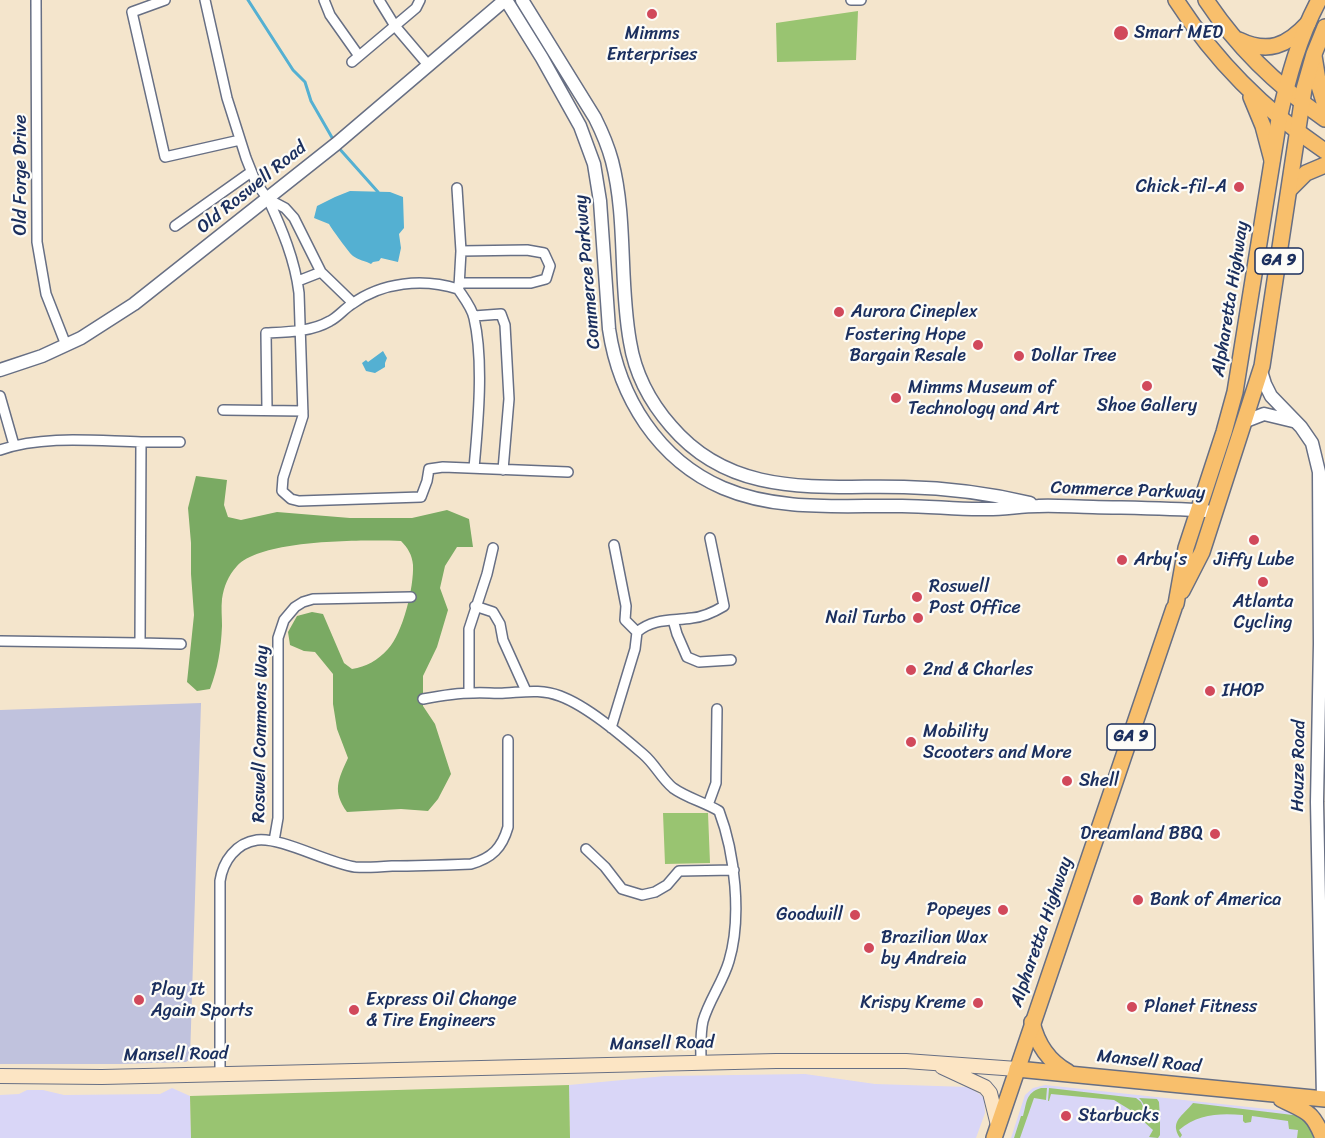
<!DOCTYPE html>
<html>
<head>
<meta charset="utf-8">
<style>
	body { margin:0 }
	canvas { display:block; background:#f4e5cc }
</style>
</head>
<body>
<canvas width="1325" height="1138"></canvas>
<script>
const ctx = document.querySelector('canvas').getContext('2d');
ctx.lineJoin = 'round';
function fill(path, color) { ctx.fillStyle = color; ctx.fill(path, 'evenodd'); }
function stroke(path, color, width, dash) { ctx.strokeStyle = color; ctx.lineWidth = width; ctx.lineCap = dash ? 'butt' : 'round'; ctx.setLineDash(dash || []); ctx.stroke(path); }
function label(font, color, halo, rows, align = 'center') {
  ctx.font = font + ' Sriracha,sans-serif'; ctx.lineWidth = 4.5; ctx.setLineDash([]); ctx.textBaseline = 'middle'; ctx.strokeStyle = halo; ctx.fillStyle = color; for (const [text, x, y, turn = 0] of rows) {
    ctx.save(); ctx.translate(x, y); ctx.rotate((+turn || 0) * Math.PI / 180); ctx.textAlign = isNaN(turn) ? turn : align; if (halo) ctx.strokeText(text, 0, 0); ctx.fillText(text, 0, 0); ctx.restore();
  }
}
const built = new Path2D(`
	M 805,1074 L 875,1084 L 968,1087 L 981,1095 L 984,1099 L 985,1113 L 976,1138 L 570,1138 L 569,1085 L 665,1076 Z
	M 1045,1085 L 1295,1112 L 1305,1114 L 1316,1138 L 1011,1138 L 1025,1095 L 1033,1088 Z
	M 172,1088 L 190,1096 L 191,1138 L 0,1138 L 0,1095 L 19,1094 L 27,1090 L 43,1090 L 64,1095 L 160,1094 Z`);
const industrial = new Path2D(`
	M 201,703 L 190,1059 L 186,1062 L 119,1064 L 0,1064 L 0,710 Z`);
const green = new Path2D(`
	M 858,11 L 856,60 L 777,62 L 776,23 Z
	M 663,813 L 708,813 L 710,863 L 665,864 Z
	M 569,1085 L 570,1138 L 191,1138 L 190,1096 Z
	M 1041,1088 L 1047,1088 L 1046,1100 L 1034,1098 L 1020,1138 L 1014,1138 L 1021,1116 L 1023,1116 C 1027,1103 1025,1093 1041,1088 Z
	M 1049,1088 L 1136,1098 L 1141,1102 L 1148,1118 L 1160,1121 L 1160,1135 L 1158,1138 L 1149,1137 L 1153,1130 L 1132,1111 L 1114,1100 L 1051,1094 L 1049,1101 L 1048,1101 Z
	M 1139,1098 L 1157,1099 L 1159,1102 L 1160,1119 C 1145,1119 1148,1107 1139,1098 Z
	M 1193,1103 L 1301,1116 L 1312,1126 L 1313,1138 L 1297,1138 L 1298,1130 L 1289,1129 L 1288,1121 L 1252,1116 L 1251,1122 L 1245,1123 L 1243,1121 L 1243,1115 C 1219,1113 1198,1114 1179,1130 L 1182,1135 L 1180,1138 C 1169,1121 1183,1116 1193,1103 Z`);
const forest = new Path2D(`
	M 196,476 L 227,480 L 224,505 L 228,517 L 241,520 L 277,512 L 350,518 L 412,518 L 447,510 L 469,519 L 473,547 L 457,547 L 445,566 L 440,588 L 448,610 L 437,647 L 423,676 L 423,706 L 435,724 L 451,774 L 438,799 L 428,811 L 401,809 L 347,812 C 332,791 338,780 348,758 L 337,729 L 333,704 L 333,674 L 315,652 L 304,651 L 290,645 L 288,632 L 297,616 L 312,612 L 323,614 L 344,663 L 352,669 C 366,667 378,660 388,649 C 403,633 414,587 413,565 C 412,555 408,548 401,541 C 365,540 262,539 237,566 C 228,576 224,586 222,599 C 221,608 222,617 222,626 C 221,649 218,668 210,689 L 197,691 L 187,682 L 194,615 L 191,574 L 191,543 L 188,508 Z`);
const water = new Path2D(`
	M 350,191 L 390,192 L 403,197 L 404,228 L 399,234 L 401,248 L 398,262 L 381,258 L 379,261 L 373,262 L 371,264 C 366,261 358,260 353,256 C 350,254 331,228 329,224 L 314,218 L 317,206 L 335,197 Z
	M 383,351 L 387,358 L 385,363 L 385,367 L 375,373 L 366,371 L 362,363 L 366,360 L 368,362 Z`);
const stream = new Path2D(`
	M 248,0 L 293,70 L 305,82 L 311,101 L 334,141
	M 337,146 L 378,192`);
const minor = new Path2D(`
	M 36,0 L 37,242 L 46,294 L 66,345
	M 165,0 L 132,12 L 165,157 L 240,140
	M 205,0 L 227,98 L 246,158 L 256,183 L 268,199 L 285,208 L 294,218 L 321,272 L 353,303
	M 324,0 L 330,15 L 359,56
	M 379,0 L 395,26 L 429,66
	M 851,0 L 861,0
	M 352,62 L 416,8 L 420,0
	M 457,188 L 461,251 L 459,287
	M 268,199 C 282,229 295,260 299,293 L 303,416 L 283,478 L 282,491 L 291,499 L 299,501 L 421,497 L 427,481 L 429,469 L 443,467 L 568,472
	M 175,226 L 251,172
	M 298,281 L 321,272
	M 459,283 L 531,283 L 546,279 L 550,266 L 544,253 L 527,250 L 461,251
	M 474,316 L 501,314 L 505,325 L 509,399 L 503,470
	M 0,396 L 14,445
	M 267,409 L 266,333 C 287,332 311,332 330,321 C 338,317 344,309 352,304 C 382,282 423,278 458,289 C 464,298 472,308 474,318 C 484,361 478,424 474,468
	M 223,410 L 303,411
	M 141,442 L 180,442
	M 0,450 C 44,435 95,441 141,442 L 140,643 L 0,641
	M 614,545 L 626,606 L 625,620 L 637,632
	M 475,606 L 493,612 L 500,624 L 503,640 L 526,691
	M 673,620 L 677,634 L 687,657 L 699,662 L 731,660
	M 140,643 L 181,644
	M 469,693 L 469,629 L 487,574 L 493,548
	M 423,699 C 439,696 456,693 473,693 C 484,692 495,694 505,693 C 525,692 541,689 560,696 C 587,706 621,735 643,754 C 655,764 661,778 673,788 C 687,798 704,802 719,811 C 735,853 742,918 729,961 C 723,982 709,1000 703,1021 C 700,1034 701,1049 701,1063
	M 611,728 L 635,649 L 637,632 C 654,618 672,621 692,618 C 704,617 714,612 724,606 L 710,538
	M 708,805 L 716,783 L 717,709
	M 274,841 L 278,818 L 278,638 L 284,620 L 295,607 L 303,602 L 313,599 L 411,597
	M 586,849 L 605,867 L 622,889 L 642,895 L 655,892 L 667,885 L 679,871 L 734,870
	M 220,1074 L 220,881 C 223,861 236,843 257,840 C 282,837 327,863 355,867 C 367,868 380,867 392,866 C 418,866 445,865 471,864 C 492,858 502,848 508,827 L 508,740`);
const tertiary = new Path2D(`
	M 506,0 L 542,58 L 580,126 L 594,164 L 600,201 L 609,329 C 619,397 658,460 723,488 C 779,512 843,505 902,506 C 931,506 960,510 988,509 C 1005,509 1022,506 1038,506 C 1056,505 1075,507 1093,507 C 1131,508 1168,508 1206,511
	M 522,0 L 595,118 C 602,132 608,146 612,161 C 627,219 619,282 630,342 C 635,373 650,402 671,426 C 733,499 819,485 904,487 C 946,488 988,493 1030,503
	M 0,370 L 42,356 L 81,338 L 134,304 L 336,144 L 505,0
	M 1261,371 L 1265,384 L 1271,396 L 1301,427 L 1312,443 L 1319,472 L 1320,644 L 1317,802 L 1323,1098
	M 1246,421 L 1264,414 L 1293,421`);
const secondary = new Path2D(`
	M 942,1067 L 985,1087 L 990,1093 L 998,1125
	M 0,1076 L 102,1077 L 776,1061 L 906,1061 L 1017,1069`);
const primary = new Path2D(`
	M 1176,0 C 1215,61 1265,111 1325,151
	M 1206,0 C 1237,47 1279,87 1325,119
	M 1239,40 C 1268,54 1287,46 1308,23
	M 1314,56 L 1319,86 L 1325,105
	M 1251,97 L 1263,126 L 1272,160
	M 1290,189 L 1306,173 L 1325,165
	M 1032,1022 C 1037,1044 1048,1061 1068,1072
	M 1017,1069 L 1325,1099
	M 1281,1099 C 1306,1112 1312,1110 1323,1138`);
const trunk = new Path2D(`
	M 1182,591 L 1202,552 L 1262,366 L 1304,89 L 1314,54 L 1325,27
	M 1176,604 L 1186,548 L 1224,432 L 1235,392 L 1279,119 C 1288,78 1299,37 1319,0
	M 994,1138 L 1174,608`);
const markers = [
	[652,14,6,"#d1495b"],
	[1121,33,8,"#d1495b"],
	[1239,187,6,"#d1495b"],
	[839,312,6,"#d1495b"],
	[978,345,6,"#d1495b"],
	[1019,356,6,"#d1495b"],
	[1147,386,6,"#d1495b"],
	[896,398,6,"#d1495b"],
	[1254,540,6,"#d1495b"],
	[1122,560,6,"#d1495b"],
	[1263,582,6,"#d1495b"],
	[917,597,6,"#d1495b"],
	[918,618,6,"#d1495b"],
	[911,670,6,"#d1495b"],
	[1210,691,6,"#d1495b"],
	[911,742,6,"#d1495b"],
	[1067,781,6,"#d1495b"],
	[1215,834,6,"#d1495b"],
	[1138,900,6,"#d1495b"],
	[1003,910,6,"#d1495b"],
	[855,915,6,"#d1495b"],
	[869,948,6,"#d1495b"],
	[139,1000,6,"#d1495b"],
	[978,1003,6,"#d1495b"],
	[1132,1007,6,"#d1495b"],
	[354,1010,6,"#d1495b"],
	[1066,1116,6,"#d1495b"]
];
const shields = [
	[1279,261,48],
	[1131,737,48]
];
const shieldNames = [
	["GA 9",1279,261],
	["GA 9",1131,737]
];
const poiNames = [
	["Smart MED",1134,33],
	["Mimms",652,34,"center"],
	["Enterprises",652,55,"center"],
	["Chick-fil-A",1227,187,"right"],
	["Aurora Cineplex",851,312],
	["Fostering Hope",966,335,"right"],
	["Bargain Resale",966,356,"right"],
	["Dollar Tree",1031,356],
	["Mimms Museum of",908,388],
	["Technology and Art",908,409],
	["Shoe Gallery",1147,406,"center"],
	["Arby's",1134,560],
	["Jiffy Lube",1254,560,"center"],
	["Roswell",929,587],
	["Post Office",929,608],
	["Atlanta",1263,602,"center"],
	["Cycling",1263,623,"center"],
	["Nail Turbo",906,618,"right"],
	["2nd & Charles",923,670],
	["IHOP",1222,691],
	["Mobility",923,732],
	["Scooters and More",923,753],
	["Shell",1079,781],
	["Dreamland BBQ",1203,834,"right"],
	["Bank of America",1150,900],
	["Popeyes",991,910,"right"],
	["Goodwill",843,915,"right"],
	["Brazilian Wax",881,938],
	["by Andreia",881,959],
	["Play It",151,990],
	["Again Sports",151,1011],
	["Express Oil Change",366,1000],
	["& Tire Engineers",366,1021],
	["Krispy Kreme",966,1003,"right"],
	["Planet Fitness",1144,1007],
	["Starbucks",1078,1116]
];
const streetNames = [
	["Old Forge Drive",21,175,-90],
	["Old Roswell Road",252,188,-39],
	["Commerce Parkway",588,272,-95],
	["Alpharetta Highway",1231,299,-81],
	["Commerce Parkway",1128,491,2],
	["Roswell Commons Way",261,734,-89],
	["Houze Road",1299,766,-89],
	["Alpharetta Highway",1042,932,-71],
	["Mansell Road",662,1044,-1],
	["Mansell Road",176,1055,-1],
	["Mansell Road",1149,1062,6]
];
fill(built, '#d9d6f7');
fill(industrial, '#c0c2dd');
fill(green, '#99c471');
fill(forest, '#7aaa63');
fill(water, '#54b0d2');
stroke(stream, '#54b0d2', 3);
stroke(minor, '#676f84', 12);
stroke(tertiary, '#676f84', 15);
stroke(secondary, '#676f84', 16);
stroke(primary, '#676f84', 18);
stroke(trunk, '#676f84', 18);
stroke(minor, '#fff', 9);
stroke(tertiary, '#fff', 12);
stroke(secondary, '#fce5c4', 14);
stroke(primary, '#f8bf6c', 15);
stroke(trunk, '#f8bf6c', 15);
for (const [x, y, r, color] of markers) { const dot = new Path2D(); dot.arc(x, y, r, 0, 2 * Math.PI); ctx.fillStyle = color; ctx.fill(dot); stroke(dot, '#fdfcf7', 2); }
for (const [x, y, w] of shields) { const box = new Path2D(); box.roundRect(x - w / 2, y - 13, w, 26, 4.5); ctx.fillStyle = '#fdfcf7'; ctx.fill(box); stroke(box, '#1b2f5e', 1.5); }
label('bold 16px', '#1b2f5e', null, shieldNames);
label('18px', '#1b2f5e', '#fdfcf7', poiNames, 'left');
label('18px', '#1b2f5e', '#fdfcf7', streetNames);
</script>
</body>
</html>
